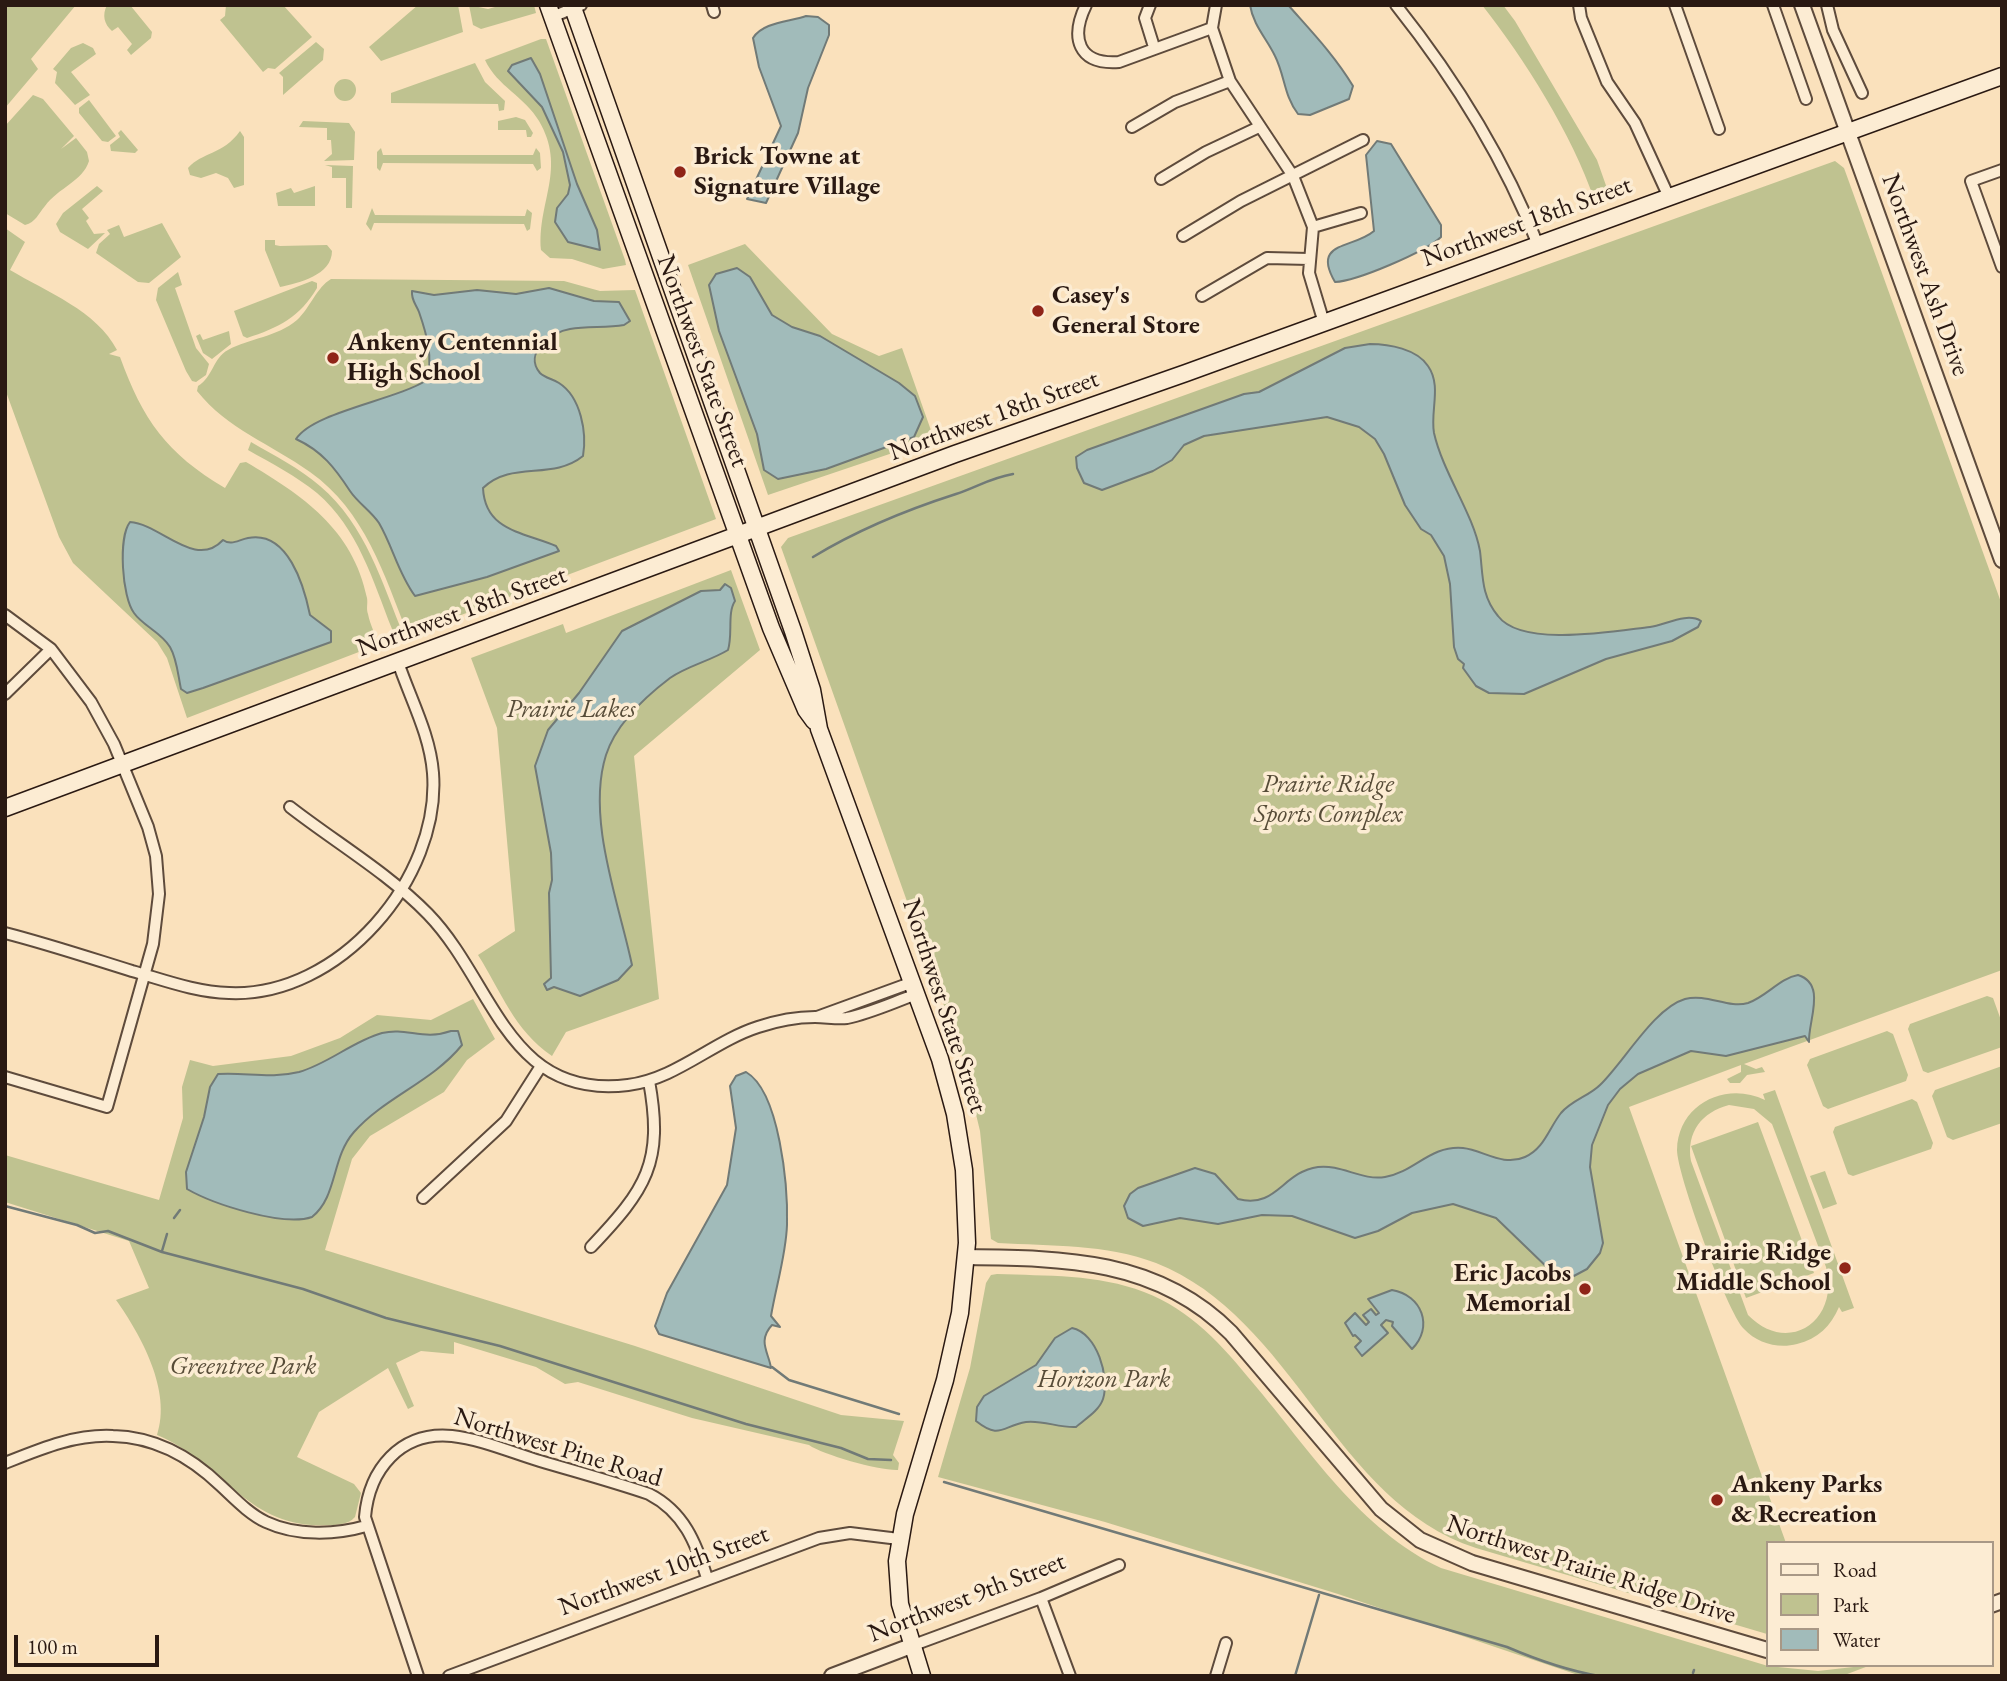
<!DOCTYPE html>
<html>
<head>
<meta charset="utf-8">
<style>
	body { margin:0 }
	#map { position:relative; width:2007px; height:1681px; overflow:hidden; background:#fae1bc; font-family:"EB Garamond",serif }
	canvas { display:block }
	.frame { position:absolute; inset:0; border:7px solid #2a1912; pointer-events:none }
	.legend { position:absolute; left:1766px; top:1541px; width:228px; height:126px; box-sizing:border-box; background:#fcecd3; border:2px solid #a89886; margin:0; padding:9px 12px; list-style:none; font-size:21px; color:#2a1912 }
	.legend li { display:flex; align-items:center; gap:14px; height:35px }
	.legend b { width:35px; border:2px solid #a89886 }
	.scale { position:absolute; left:14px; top:1635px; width:145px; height:32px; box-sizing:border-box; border:4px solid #2a1912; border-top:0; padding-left:9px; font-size:21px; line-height:24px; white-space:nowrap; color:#2a1912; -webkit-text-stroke:5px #fcecd3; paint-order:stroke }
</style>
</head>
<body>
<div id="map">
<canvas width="2007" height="1681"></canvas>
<div class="frame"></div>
<ul class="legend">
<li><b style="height:9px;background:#fcecd3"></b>Road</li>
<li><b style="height:19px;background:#bfc290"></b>Park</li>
<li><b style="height:19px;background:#a1bbba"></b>Water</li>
</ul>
<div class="scale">100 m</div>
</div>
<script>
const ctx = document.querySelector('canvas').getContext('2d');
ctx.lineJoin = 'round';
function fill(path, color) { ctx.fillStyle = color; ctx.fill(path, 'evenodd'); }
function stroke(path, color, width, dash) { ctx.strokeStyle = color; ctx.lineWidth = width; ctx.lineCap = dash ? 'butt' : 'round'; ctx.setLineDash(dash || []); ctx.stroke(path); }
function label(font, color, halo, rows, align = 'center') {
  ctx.font = font + ' "EB Garamond",serif'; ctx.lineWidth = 7; ctx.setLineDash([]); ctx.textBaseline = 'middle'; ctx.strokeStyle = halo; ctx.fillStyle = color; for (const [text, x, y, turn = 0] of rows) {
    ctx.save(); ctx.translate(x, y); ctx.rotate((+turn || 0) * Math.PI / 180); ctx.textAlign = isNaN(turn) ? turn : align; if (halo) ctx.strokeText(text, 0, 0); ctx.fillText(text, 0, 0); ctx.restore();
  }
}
const green = new Path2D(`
	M 5,5 L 76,5 L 31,59 L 38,69 L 5,108 Z
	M 107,5 L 130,5 L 152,32 L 151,38 L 131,55 L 127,50 L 132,44 L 118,27 L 112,31 C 104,24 102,15 107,5 Z
	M 226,5 L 283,5 L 312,37 L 275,69 L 268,68 L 263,72 L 220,20 L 225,16 Z
	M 418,5 L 458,5 L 463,32 L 381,61 L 369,47 Z
	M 469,5 L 488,9 L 502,5 L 534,5 L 536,13 L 481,29 L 473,25 Z
	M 1482,5 L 1503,5 L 1515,21 L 1597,160 L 1609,194 L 1594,199 C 1573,136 1524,58 1482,5 Z
	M 541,39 L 546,39 L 625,260 L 626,265 L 603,269 L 572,259 L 550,258 L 541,250 C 537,202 567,169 539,121 C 525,97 497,86 485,60 Z
	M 316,42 L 324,49 L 323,60 L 283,95 L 283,77 L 279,73 Z
	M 83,43 L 93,48 L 96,54 L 71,72 L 90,95 L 75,105 L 55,83 L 57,72 L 53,69 L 71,48 Z
	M 475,63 L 485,82 L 505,101 L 504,110 L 499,111 L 498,104 L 391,103 L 391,93 Z
	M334 90a11 11 0 1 1 22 0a11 11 0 1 1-22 0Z
	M 33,95 L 43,99 L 74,136 L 61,149 L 76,138 L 87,152 L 89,161 C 83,181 58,188 45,206 C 38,214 36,222 25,225 L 5,213 L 5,126 Z
	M 89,100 L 116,136 L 108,142 L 102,141 L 79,113 L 79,108 Z
	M 516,117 L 525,120 L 533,133 L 531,137 L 527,137 L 526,130 L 498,130 L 498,121 Z
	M 303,121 L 349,123 L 355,132 L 354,160 L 324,161 L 332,154 L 331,140 L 327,140 L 327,128 L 299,127 Z
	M 121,130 L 138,150 L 135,153 L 111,151 L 110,145 L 120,137 L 118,133 Z
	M 240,131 L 244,137 L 244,185 L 234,188 L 228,178 L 216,173 L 201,178 L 190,175 L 188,168 C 202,152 223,155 240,131 Z
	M 381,148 L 383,155 L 533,155 L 536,148 L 540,153 L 541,168 L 537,171 L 533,164 L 383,163 L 380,171 L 377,168 L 377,152 Z
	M 1835,161 L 1844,168 L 2002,605 L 2002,970 L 1744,1064 L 1756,1069 L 1762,1067 L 1765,1072 L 1747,1075 L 1740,1083 L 1730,1083 L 1727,1079 L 1741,1072 L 1741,1065 L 1629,1107 L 1786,1543 L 1767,1543 L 1767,1634 L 1476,1548 C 1333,1501 1295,1318 1156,1263 C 1106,1244 1051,1246 998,1243 L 991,1239 L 980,1131 L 962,1056 L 781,547 L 788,538 Z
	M 325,165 L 353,166 L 352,208 L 346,208 L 346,178 L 332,178 L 332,167 Z
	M 97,186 L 103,191 L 82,209 L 89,218 L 86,221 L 94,234 L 105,233 L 88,249 L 60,232 L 56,224 L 63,213 Z
	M 315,186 L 315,206 L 278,206 L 276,193 L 291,188 L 294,193 Z
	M 372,208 L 375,215 L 525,216 L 527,209 L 532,213 L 530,229 L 527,231 L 524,224 L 374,223 L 371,231 L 366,224 Z
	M 162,223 L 181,257 L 149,283 L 138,282 L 96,253 L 99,244 L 110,234 L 107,230 L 119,225 L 124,237 Z
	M 5,228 L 25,242 L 10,270 C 47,292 97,311 117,350 L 109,354 L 120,357 C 143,420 166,453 225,488 L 240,463 L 246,462 C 302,495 353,529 367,598 C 368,603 366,609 368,614 C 370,625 376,634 377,645 L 187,718 L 167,658 L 157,642 L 73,563 L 59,537 L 5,389 Z
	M 265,240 L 275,240 L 275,245 L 280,246 L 327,245 L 332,251 C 332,275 299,283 280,287 L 265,250 Z
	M 745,244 L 832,334 L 879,356 L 902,348 L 934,439 L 768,495 L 688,265 Z
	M 178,272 L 182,285 L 175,288 L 196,348 L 209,364 L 206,375 L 196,382 L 192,381 L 186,371 L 156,300 L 158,288 Z
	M 331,279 L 564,281 L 600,291 L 635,290 L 716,519 L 408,635 C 384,574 365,511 310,472 C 271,444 227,429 197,391 L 198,386 C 213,377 213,358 228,350 C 250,338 277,337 297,320 C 310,308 317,287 331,279 Z
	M 312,281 L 317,283 L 317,288 C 300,317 278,328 247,338 L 243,336 L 234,311 Z
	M 229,331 L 231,344 L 212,359 L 203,353 L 196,336 L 200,334 L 203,340 Z
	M 251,442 C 275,456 299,468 320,486 C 366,525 382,583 404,636 L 398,638 L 392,629 C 373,581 358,528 317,493 C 296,476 271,463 248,450 Z
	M 731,570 L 760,650 L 634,756 L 659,999 L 566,1032 L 552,1056 C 514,1030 502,993 478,955 L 515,931 L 497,728 L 471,658 L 563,624 L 566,633 Z
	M 1987,996 L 1993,998 L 2002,1023 L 2002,1047 L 1928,1073 L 1923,1071 L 1908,1029 L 1910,1024 Z
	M 473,999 L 495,1039 L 467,1060 L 444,1092 L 370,1136 L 352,1159 L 325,1250 L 635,1346 L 841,1415 L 904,1421 L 893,1455 L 899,1463 L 898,1470 C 881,1471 823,1455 809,1445 L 692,1418 L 578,1382 L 565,1384 L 536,1367 L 454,1342 L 454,1354 L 421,1351 L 396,1363 L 414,1406 L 408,1409 L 388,1368 L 319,1412 L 297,1457 L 354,1484 L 361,1493 L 355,1517 C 348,1525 336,1525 325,1525 C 248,1529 222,1462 157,1435 C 172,1391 141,1335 116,1300 L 149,1288 L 129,1241 L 5,1202 L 5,1155 L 159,1200 L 183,1118 L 182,1087 L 190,1060 L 213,1066 L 291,1056 L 340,1038 L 377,1015 L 431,1020 Z
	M 1887,1031 L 1893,1034 L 1908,1075 L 1906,1081 L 1828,1109 L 1823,1106 L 1807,1065 L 1810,1059 Z
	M 2002,1066 L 2002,1123 L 1953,1140 L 1947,1137 L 1932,1096 L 1935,1090 Z
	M 1775,1090 L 1854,1308 L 1842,1312 L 1839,1307 C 1831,1326 1818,1339 1797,1344 C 1778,1349 1757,1343 1744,1329 C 1727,1312 1677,1174 1677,1150 C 1678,1104 1726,1081 1765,1100 L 1763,1094 ZM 1729,1105 L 1754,1109 L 1772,1124 L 1826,1267 C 1840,1321 1788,1356 1748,1315 L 1691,1161 C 1686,1132 1702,1112 1729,1105 Z
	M 1912,1099 L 1917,1102 L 1933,1143 L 1931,1149 L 1853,1176 L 1848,1174 L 1833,1132 L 1835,1127 Z
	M 1758,1122 L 1814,1273 L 1746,1298 L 1691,1146 Z
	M 1825,1171 L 1837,1204 L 1823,1209 L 1810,1176 Z
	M 997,1274 C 1046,1276 1098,1274 1144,1292 C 1191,1310 1222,1345 1253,1383 C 1309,1449 1360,1530 1441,1568 L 1768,1666 L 1818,1671 L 1871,1665 L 1842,1676 L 1581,1676 L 1338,1594 L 1105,1522 L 938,1477 L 970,1368 L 986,1283 L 991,1275 Z`);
const water = new Path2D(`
	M 1250,5 L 1289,6 C 1312,32 1335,56 1353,86 L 1349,99 L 1310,115 L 1298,114 C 1284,96 1285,76 1275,56 C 1267,39 1253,25 1250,5 Z
	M 806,16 L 818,17 L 829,25 L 829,35 L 808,88 L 798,133 L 766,203 L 747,199 L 781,126 L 759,67 L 753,38 C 763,22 789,22 806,16 Z
	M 531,58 L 540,74 L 577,184 L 597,230 L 600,250 L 568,242 L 555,222 L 557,208 L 568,194 L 570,185 L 563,152 L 542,107 L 508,71 L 512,65 Z
	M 1377,141 L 1391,144 L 1441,225 L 1441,237 C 1425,252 1357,281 1335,282 C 1311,241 1353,249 1374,231 L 1366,155 Z
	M 737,268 L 750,277 L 772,315 L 792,327 L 820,336 L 899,383 L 915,396 L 923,417 L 914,437 L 826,469 L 778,479 L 764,470 L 757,434 L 719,331 L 709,285 L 716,274 Z
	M 549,288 L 594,301 L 619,302 L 630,321 L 624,325 C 606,328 588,326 570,329 C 551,332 523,353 540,373 C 545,378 553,379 559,383 C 581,397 587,433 583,456 C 552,481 512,460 483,488 C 485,531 523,532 556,546 L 559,551 L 487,577 L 415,596 C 398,573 393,547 379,523 C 371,511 358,503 350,491 C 335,468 322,451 296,439 C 313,412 396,400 427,380 C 433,357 427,335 419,312 C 416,304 411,300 412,291 L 434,295 L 477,290 L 516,294 Z
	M 1370,344 C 1389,344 1417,349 1428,366 C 1442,386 1430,411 1434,433 C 1443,473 1473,513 1480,551 C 1483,575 1481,596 1498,616 C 1522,648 1615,631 1650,627 C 1665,625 1687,612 1701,621 L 1698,627 L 1672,641 L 1606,659 L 1524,694 L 1489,693 L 1476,686 L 1463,668 L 1464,664 L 1458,659 L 1454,647 L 1450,584 L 1444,556 L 1431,535 L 1421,529 L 1405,505 L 1384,454 L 1375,439 L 1359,427 L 1327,417 L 1204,436 L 1184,445 L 1172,460 L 1153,471 L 1102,490 L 1084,483 L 1077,468 L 1076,457 L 1087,450 L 1244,394 L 1259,392 L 1345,348 Z
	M 130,522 C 161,524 195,570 223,540 C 231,546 238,540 248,538 C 288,530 304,586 310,615 L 331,631 L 331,642 L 203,688 L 187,693 L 181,689 C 178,675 177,659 170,647 C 161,632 143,626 134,613 C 122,597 118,538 130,522 Z
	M 725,584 L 731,588 L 735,601 C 727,613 733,634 728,650 C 710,661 687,666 670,678 C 645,697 616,724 606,755 C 586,818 619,903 632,965 L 618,980 L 580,996 L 554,987 L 547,990 L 544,984 L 551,978 L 549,893 L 552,880 L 551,853 L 535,766 L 548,730 L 579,693 L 622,631 L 701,591 L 720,590 Z
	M 1798,975 C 1827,984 1808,1021 1809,1042 L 1805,1036 L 1726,1056 L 1691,1051 L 1638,1074 L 1620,1089 L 1608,1105 L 1592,1145 L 1590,1167 L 1603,1243 L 1600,1253 L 1587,1269 L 1572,1277 L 1554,1274 L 1496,1218 L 1453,1204 L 1412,1213 L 1378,1231 L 1355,1238 L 1292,1216 L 1262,1215 L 1218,1224 L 1180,1218 L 1143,1226 L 1128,1218 L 1124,1206 L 1130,1194 L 1138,1188 L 1195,1168 L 1215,1174 L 1238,1199 C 1277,1209 1282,1172 1318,1167 C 1341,1164 1362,1181 1385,1177 C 1415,1172 1430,1145 1463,1148 C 1483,1150 1503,1167 1525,1157 C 1544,1149 1549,1128 1561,1113 C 1572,1100 1589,1096 1600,1085 C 1624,1062 1654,1008 1685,999 C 1707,993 1728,1009 1748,1003 C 1766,997 1780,978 1798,975 Z
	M 451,1031 L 458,1031 L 462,1045 C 432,1082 385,1097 354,1132 C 331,1158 338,1196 312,1217 C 283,1227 213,1204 187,1189 L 186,1172 L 204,1117 L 210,1087 L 218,1074 C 245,1072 271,1079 299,1072 C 328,1064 353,1041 382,1033 C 407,1027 423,1041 451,1031 Z
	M 746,1072 C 780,1092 788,1187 787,1225 C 786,1255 776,1286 771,1316 L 780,1327 L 772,1325 C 757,1341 769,1353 771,1368 L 659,1334 L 655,1326 L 667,1293 L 727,1185 L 736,1128 L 730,1086 L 736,1076 Z
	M 1392,1290 C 1422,1295 1434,1327 1412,1349 L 1392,1326 L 1393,1322 L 1386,1320 L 1381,1325 L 1388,1333 L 1362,1356 L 1355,1347 L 1361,1341 L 1355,1335 L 1353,1336 L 1345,1323 L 1355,1313 L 1366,1325 L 1369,1322 L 1363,1315 L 1371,1309 L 1376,1315 L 1379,1313 L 1368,1299 Z
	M 1072,1328 C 1097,1333 1110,1377 1103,1399 C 1099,1411 1085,1419 1076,1427 C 1059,1428 1043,1420 1026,1422 C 1002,1426 1000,1440 976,1421 L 977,1407 L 984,1396 L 1036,1365 L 1055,1338 Z`);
const stream = new Path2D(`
	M 813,557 C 859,529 906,510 956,494 C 977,487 990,478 1013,474
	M 5,1206 L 77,1225 L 95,1233 L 108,1231 L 162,1252 L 303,1289 L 386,1318 L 500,1346 L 746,1424 L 841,1448 L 868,1459 L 891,1460
	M 174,1218 L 180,1210
	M 162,1251 L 167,1234
	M 772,1367 L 789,1380 L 899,1414
	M 944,1482 L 1507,1647 C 1535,1659 1570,1671 1599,1676
	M 1693,1673 L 1694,1670
	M 1295,1676 L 1319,1595`);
const minor = new Path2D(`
	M 712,5 L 714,12
	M 1086,5 C 1070,38 1078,65 1119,62 L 1212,28
	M 1150,5 L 1145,18 L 1154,47
	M 1216,5 L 1212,28 L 1230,81 L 1293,176 L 1313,227 L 1309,273 L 1324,323
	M 1396,5 C 1454,78 1504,158 1538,245
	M 1579,5 L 1581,18 L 1607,82 L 1635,123 L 1668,195
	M 1675,5 L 1719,129
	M 1773,5 L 1806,99
	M 1827,5 L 1833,30 L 1862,93
	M 552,17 L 581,5
	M 1132,127 L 1175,102 L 1230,81
	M 2002,170 L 1971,181 L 2002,267
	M 1161,179 L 1206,152 L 1259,127
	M 1313,227 L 1361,213
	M 1183,236 L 1241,201 L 1363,140
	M 1202,296 L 1267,258 L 1309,259
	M 5,615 L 51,649 L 91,702 L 114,744 L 148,827 L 156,856 L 159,894 L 153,944 L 107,1107 L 5,1077
	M 5,694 L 51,649
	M 290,807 C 335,842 388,873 428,914 C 494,982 507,1100 628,1085 C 676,1079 712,1042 758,1027 C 776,1021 796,1017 815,1017 C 826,1017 836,1019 847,1018 C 871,1013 894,1002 917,994
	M 5,933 C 48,944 90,958 132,971 C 164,980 195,992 229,993 C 339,998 441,878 433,773 C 430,734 410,698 398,662
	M 817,1017 L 913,982
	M 423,1198 L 506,1121 L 541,1066
	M 591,1247 C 646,1189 664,1163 649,1081
	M 5,1463 C 40,1449 75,1434 113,1436 C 156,1437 191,1457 221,1486 C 235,1499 249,1514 266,1522 C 296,1536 335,1535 366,1526
	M 1041,1598 L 1070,1676
	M 911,1646 L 1041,1598 L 1119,1565
	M 418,1676 L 365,1517 C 369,1470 400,1431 452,1436 C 481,1439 513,1453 540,1461 C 577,1472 614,1482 649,1494 C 684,1512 696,1543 707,1578
	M 449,1676 L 819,1538 L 850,1533 L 899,1539
	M 1216,1676 L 1226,1643`);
const tertiary = new Path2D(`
	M 1802,5 L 2002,560
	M 966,1257 C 1064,1258 1158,1259 1231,1333 L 1381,1509 L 1420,1540 L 1472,1563 L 1767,1650
	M 1991,1605 L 2002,1601
	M 832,1676 L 911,1646`);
const secondary = new Path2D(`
	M 548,5 L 771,628 L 806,710 L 814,721
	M 572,5 L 793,631 L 812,690 L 819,729 L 940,1059 L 955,1114 L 964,1170 L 967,1243 L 960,1313 L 945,1380 L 905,1514 L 897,1561 L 900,1604 L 922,1676
	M 5,808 L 955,454 L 1186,373 L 2002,76`);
const markers = [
	[680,172,7,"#8f2418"],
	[1038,311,7,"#8f2418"],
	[333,358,7,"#8f2418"],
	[1845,1268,7,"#8f2418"],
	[1585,1289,7,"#8f2418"],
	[1717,1500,7,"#8f2418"]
];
const poiNames = [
	["Brick Towne at",694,157],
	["Signature Village",694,187],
	["Casey's",1052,296],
	["General Store",1052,326],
	["Ankeny Centennial",347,343],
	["High School",347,373],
	["Prairie Ridge",1831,1253,"right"],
	["Middle School",1831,1283,"right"],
	["Eric Jacobs",1571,1274,"right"],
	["Memorial",1571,1304,"right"],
	["Ankeny Parks",1731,1485],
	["& Recreation",1731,1515]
];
const streetNames = [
	["Northwest 18th Street",1527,222,-20],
	["Northwest Ash Drive",1925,275,70],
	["Northwest State Street",702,361,70],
	["Northwest 18th Street",994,416,-20],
	["Northwest 18th Street",462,612,-20],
	["Northwest State Street",944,1006,72],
	["Northwest Pine Road",558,1448,17],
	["Northwest Prairie Ridge Drive",1591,1570,18],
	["Northwest 10th Street",664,1571,-20],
	["Northwest 9th Street",967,1598,-21]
];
const parkNames = [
	["Prairie Lakes",571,710],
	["Prairie Ridge",1328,785],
	["Sports Complex",1328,815],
	["Greentree Park",243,1367],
	["Horizon Park",1104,1380]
];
fill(green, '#bfc290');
fill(water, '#a1bbba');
stroke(water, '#717a77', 2);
stroke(stream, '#717a77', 2.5);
stroke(minor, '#5e4b3c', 14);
stroke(tertiary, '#5e4b3c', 18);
stroke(secondary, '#2a1912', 19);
stroke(minor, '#fcecd3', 10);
stroke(tertiary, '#fcecd3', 14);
stroke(secondary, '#fcecd3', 16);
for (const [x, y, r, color] of markers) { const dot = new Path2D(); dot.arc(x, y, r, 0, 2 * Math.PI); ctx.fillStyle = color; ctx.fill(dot); stroke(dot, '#fcecd3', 2.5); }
label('bold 26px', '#2a1912', '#fcecd3', poiNames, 'left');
label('26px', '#2a1912', '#fcecd3', streetNames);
label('italic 26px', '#574c38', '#fcecd3', parkNames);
</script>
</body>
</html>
